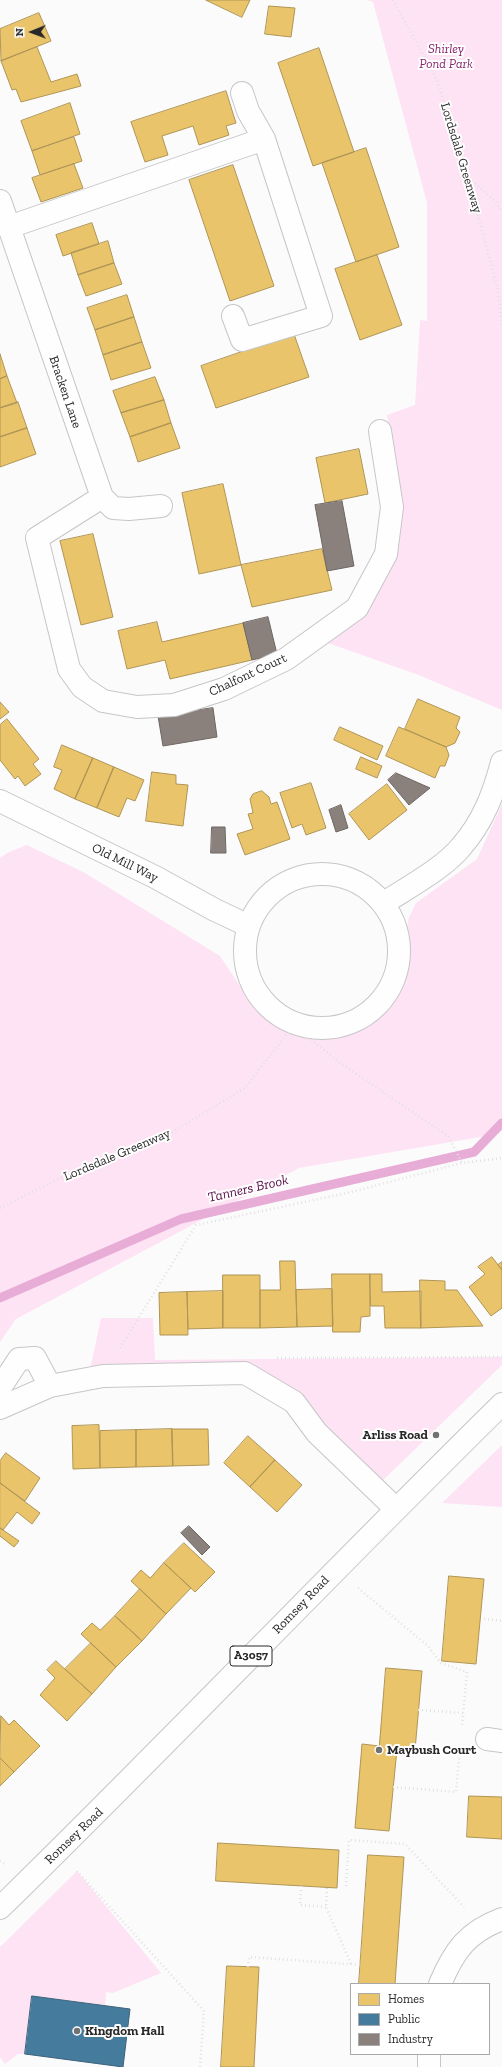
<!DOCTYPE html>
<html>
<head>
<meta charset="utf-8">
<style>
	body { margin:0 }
	#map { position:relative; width:502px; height:2067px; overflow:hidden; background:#fcfbfc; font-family:"Zilla Slab",serif }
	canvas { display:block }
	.legend { position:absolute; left:350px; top:1983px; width:140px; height:72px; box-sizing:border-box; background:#fff; border:1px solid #a9a9a9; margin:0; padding:5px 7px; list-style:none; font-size:12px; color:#292829 }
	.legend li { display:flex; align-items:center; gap:8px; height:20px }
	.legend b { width:20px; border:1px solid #a9a9a9 }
	.north { position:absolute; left:12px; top:12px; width:40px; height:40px; -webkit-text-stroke:3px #fff; paint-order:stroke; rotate:269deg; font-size:11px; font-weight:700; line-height:16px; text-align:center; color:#292829 }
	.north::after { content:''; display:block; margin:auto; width:14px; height:18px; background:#292829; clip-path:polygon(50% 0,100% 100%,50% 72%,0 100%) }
</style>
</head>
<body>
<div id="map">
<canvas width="502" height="2067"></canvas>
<ul class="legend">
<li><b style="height:11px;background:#e9c46a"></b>Homes</li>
<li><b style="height:11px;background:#457b9d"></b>Public</li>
<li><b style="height:11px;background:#8a817c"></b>Industry</li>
</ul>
<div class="north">N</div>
</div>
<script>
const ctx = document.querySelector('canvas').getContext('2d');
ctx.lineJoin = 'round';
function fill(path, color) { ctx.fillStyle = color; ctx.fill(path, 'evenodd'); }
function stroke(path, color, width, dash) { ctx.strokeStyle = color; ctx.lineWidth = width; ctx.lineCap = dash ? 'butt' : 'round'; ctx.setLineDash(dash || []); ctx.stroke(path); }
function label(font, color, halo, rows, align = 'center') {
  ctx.font = font + ' "Zilla Slab",serif'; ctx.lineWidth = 4; ctx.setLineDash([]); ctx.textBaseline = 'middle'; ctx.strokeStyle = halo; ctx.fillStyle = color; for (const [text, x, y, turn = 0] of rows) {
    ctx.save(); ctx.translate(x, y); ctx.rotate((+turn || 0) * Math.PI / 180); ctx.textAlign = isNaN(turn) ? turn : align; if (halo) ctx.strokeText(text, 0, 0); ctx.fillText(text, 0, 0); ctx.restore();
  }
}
const green = new Path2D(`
	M 367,0 L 502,0 L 502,710 L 416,674 L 328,643 L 362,614 L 400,505 L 387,415 L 415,405 L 420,320 L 427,321 L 427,203 L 373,2 Z
	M 502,804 L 502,1129 L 498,1134 L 299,1168 L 16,1319 L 0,1342 L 0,858 L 7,853 L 27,845 L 85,873 L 220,956 L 240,986 L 263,1015 L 304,1038 L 337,1036 L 369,1026 L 394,996 L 406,968 L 407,927 L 409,917 L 416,903 L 477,859 Z
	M 101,1318 L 153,1318 L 155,1360 L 502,1357 L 502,1365 L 375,1488 L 245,1373 L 88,1379 Z
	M 502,1445 L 502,1507 L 442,1503 Z
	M 77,1871 L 161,1973 L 113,1993 L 106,1992 L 105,2005 L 32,1996 L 25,2054 L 18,2054 L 5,2064 L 0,2057 L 0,1947 Z`);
const homes = new Path2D(`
	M 206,0 L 250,0 L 242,17 Z
	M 269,6 L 295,8 L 291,37 L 265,34 Z
	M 39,13 L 51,41 L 1,61 L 0,29 Z
	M 37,47 L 51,82 L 77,74 L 81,86 L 21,102 L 16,89 L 12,90 L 1,61 Z
	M 319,48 L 354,152 L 313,166 L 278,63 Z
	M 226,91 L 236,123 L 226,126 L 229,135 L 199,145 L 193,126 L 162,136 L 168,155 L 145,162 L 131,122 Z
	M 70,103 L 80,134 L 32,151 L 21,121 Z
	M 74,137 L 82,161 L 40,175 L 32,151 Z
	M 366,148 L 399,247 L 356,262 L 322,163 Z
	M 74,164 L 83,188 L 41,202 L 32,178 Z
	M 233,165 L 274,286 L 230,301 L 189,180 Z
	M 92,223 L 99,244 L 63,256 L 56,235 Z
	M 108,241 L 114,263 L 78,275 L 71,253 Z
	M 377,255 L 402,325 L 360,340 L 335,269 Z
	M 114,263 L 122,284 L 86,296 L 78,275 Z
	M 127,295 L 134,317 L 95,330 L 87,308 Z
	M 134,317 L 142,342 L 103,355 L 95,330 Z
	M 294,334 L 309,377 L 216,408 L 201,366 Z
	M 142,342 L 151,368 L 111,380 L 103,355 Z
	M 0,354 L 7,376 L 0,379 Z
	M 7,376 L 17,403 L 0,408 L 0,379 Z
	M 155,377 L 164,400 L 121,413 L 113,391 Z
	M 164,400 L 171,423 L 130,437 L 121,413 Z
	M 18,402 L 27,428 L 0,437 L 0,408 Z
	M 171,423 L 180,448 L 138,462 L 130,437 Z
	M 27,428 L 36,454 L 0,467 L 0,437 Z
	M 359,449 L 368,494 L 325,503 L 316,458 Z
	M 223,484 L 241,565 L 199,574 L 182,493 Z
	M 93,534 L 113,617 L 81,625 L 60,541 Z
	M 322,549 L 332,590 L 252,607 L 241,565 Z
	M 157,622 L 162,642 L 243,623 L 252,660 L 170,679 L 165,660 L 127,669 L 118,631 Z
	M 418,699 L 460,717 L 456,728 L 460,732 L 455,743 L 446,747 L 405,729 Z
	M 0,702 L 9,712 L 0,719 Z
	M 7,719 L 39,759 L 33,764 L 41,774 L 25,786 L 18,776 L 15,779 L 0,760 L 0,725 Z
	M 340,727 L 383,746 L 377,760 L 334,740 Z
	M 399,727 L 446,747 L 449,755 L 445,766 L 440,766 L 435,778 L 386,756 Z
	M 62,745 L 93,758 L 75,799 L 54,789 L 62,770 L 54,767 Z
	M 361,757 L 382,766 L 377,778 L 356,769 Z
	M 93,758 L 114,767 L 97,808 L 75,799 Z
	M 114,767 L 144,780 L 135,801 L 127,798 L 119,817 L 97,808 Z
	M 152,772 L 176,775 L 176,784 L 188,785 L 183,826 L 146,821 Z
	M 311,783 L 326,828 L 306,835 L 302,824 L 292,828 L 280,793 Z
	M 387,784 L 407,810 L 369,840 L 349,814 Z
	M 262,791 L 269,797 L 271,804 L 277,802 L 290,839 L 245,855 L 237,834 L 253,829 L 248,814 L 253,813 L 250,799 L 253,794 Z
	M 492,1257 L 502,1270 L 502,1308 L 491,1316 L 469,1287 L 485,1274 L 478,1267 Z
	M 280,1261 L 295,1261 L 297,1327 L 260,1328 L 260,1290 L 280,1290 Z
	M 502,1262 L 502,1270 L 498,1265 Z
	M 332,1274 L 370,1274 L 370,1316 L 361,1317 L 360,1332 L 333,1332 Z
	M 370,1274 L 382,1274 L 382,1292 L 421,1291 L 421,1328 L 385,1328 L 384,1306 L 371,1306 Z
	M 223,1275 L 260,1275 L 260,1328 L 223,1328 Z
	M 420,1280 L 445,1281 L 445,1290 L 457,1290 L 483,1326 L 421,1328 Z
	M 332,1289 L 333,1326 L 297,1327 L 296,1290 Z
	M 223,1291 L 223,1328 L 188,1329 L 187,1292 Z
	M 187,1292 L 188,1335 L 160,1335 L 159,1293 Z
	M 99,1425 L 100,1468 L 73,1469 L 72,1426 Z
	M 172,1429 L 173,1466 L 136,1467 L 136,1430 Z
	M 172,1429 L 208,1429 L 209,1465 L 173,1466 Z
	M 136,1430 L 136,1467 L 100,1468 L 100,1431 Z
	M 248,1436 L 275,1460 L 250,1487 L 224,1463 Z
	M 6,1453 L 40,1478 L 25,1501 L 0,1483 L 0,1461 Z
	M 275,1460 L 302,1485 L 277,1512 L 250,1487 Z
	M 0,1483 L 40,1513 L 32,1524 L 17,1512 L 3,1530 L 0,1528 Z
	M 0,1528 L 19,1541 L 14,1547 L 0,1536 Z
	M 184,1543 L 215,1572 L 195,1592 L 164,1563 Z
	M 164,1563 L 191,1588 L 166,1614 L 131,1581 L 141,1570 L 150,1578 Z
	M 449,1576 L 484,1579 L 476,1664 L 442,1661 Z
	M 140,1589 L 166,1614 L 142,1641 L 115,1616 Z
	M 115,1616 L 142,1641 L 116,1667 L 81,1634 L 92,1623 L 100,1630 Z
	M 91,1643 L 116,1667 L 92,1694 L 65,1669 Z
	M 56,1661 L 92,1694 L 67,1721 L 40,1695 L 55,1678 L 47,1670 Z
	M 386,1668 L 422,1671 L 415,1750 L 397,1749 L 389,1831 L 355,1828 L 362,1744 L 379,1746 Z
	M 1,1716 L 9,1725 L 14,1720 L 40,1746 L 14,1772 L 0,1758 Z
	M 0,1758 L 14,1772 L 0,1786 Z
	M 469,1796 L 502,1797 L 502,1839 L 467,1837 Z
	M 218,1843 L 339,1850 L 337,1888 L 216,1881 Z
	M 368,1855 L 404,1857 L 395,1984 L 359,1984 Z
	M 227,1966 L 259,1967 L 254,2067 L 221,2067 Z`);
const public = new Path2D(`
	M 32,1996 L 130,2009 L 123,2067 L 25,2054 Z`);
const industry = new Path2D(`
	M 342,501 L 354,566 L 327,571 L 315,505 Z
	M 268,617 L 277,654 L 252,660 L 243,623 Z
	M 213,708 L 217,737 L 163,746 L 158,716 Z
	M 396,773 L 430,788 L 409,805 L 388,780 Z
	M 341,805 L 348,828 L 336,832 L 329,810 Z
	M 212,827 L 225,827 L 226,853 L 211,853 Z
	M 189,1526 L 210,1547 L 202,1555 L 181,1533 Z`);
const stream = new Path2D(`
	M 0,1298 L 181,1219 L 474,1152 L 502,1123`);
const path = new Path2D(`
	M 393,0 L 437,80 L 468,178 L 498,290 L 502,326
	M 469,178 L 495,201 L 502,211
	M 0,1208 L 77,1170 L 161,1139 L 245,1088 L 294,1025 L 340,1063 L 448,1136 L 462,1163
	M 120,1348 L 196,1225 L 347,1193 L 462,1163 L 502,1158
	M 277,1358 L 502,1357
	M 358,1588 L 427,1645 L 441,1663 L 467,1672 L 462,1726
	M 484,1619 L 502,1621
	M 418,1710 L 463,1713
	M 393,1787 L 456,1792 L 460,1747
	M 0,1861 L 5,1864
	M 77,1871 L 204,2011 L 200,2067
	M 301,1886 L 300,1905 L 326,1907
	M 346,1886 L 349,1840 L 405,1844 L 464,1907
	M 327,1888 L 326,1907 L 351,1964
	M 248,1967 L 249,1957 L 361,1965`);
const minor = new Path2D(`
	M 0,201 L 102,497 L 113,508 L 129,509 L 161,506
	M 9,227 L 264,139
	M 233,316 L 242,340 L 321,316 L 264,139 L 248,111 L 242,93
	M 102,497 L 37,538 L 69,669 L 82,687 L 103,701 L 137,707 L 174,705 L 224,689 L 286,659 L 357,608 L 386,554 L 392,507 L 380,431
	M 0,801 L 155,877 L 215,910 L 249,926
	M245 951a77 77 0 1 1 154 0a77 77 0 1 1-154 0Z
	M 384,903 C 407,888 444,868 461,847 C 483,822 494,793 502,762
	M 0,1388 L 19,1359 L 35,1358 L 50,1386
	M 0,1408 L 50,1386 L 103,1376 L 245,1373 L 294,1402 L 317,1433 L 395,1508
	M 487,1739 L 502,1741
	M 440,1984 C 454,1951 467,1932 502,1919
	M 429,2067 L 429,2054`);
const major = new Path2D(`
	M 0,1908 C 170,1742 333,1570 502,1404`);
const markers = [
	[436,1435,4,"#737273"],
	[379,1750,4,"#737273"],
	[77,2031,4,"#737273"]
];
const shields = [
	[251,1656,42]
];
const shieldNames = [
	["A3057",251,1656]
];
const parkNames = [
	["Shirley",446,49],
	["Pond Park",446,64]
];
const streetNames = [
	["Lordsdale Greenway",461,158,73],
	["Bracken Lane",65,392,71],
	["Chalfont Court",248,675,-25],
	["Old Mill Way",125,863,26],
	["Lordsdale Greenway",117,1155,-23],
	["Romsey Road",301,1605,-46],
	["Romsey Road",74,1836,-44]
];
const poiNames = [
	["Arliss Road",428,1435,"right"],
	["Maybush Court",387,1750],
	["Kingdom Hall",85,2031]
];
const waterNames = [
	["Tanners Brook",248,1189,-13]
];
fill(green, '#fde3f4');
fill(homes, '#e9c46a');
stroke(homes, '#af9556', 1);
fill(public, '#457b9d');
stroke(public, '#3d627a', 1);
fill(industry, '#8a817c');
stroke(industry, '#6d6663', 1);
stroke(stream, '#e8add6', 9);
stroke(minor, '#c7c6c7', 24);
stroke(major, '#c7c6c7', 24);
stroke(path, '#e2e1e2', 2.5, [1, 3]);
stroke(minor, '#fffeff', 22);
stroke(major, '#fffeff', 22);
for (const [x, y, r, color] of markers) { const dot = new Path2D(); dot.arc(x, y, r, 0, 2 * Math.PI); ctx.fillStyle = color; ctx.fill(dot); stroke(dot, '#fff', 1.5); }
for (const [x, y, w] of shields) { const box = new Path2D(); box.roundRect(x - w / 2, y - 10, w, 20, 3); ctx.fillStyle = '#fff'; ctx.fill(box); stroke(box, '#292829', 1); }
label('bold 12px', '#292829', null, shieldNames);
label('italic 13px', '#88246e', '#fff', parkNames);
label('13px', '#292829', '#fff', streetNames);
label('bold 13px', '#292829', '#fff', poiNames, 'left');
label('italic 14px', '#590c47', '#fff', waterNames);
</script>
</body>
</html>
